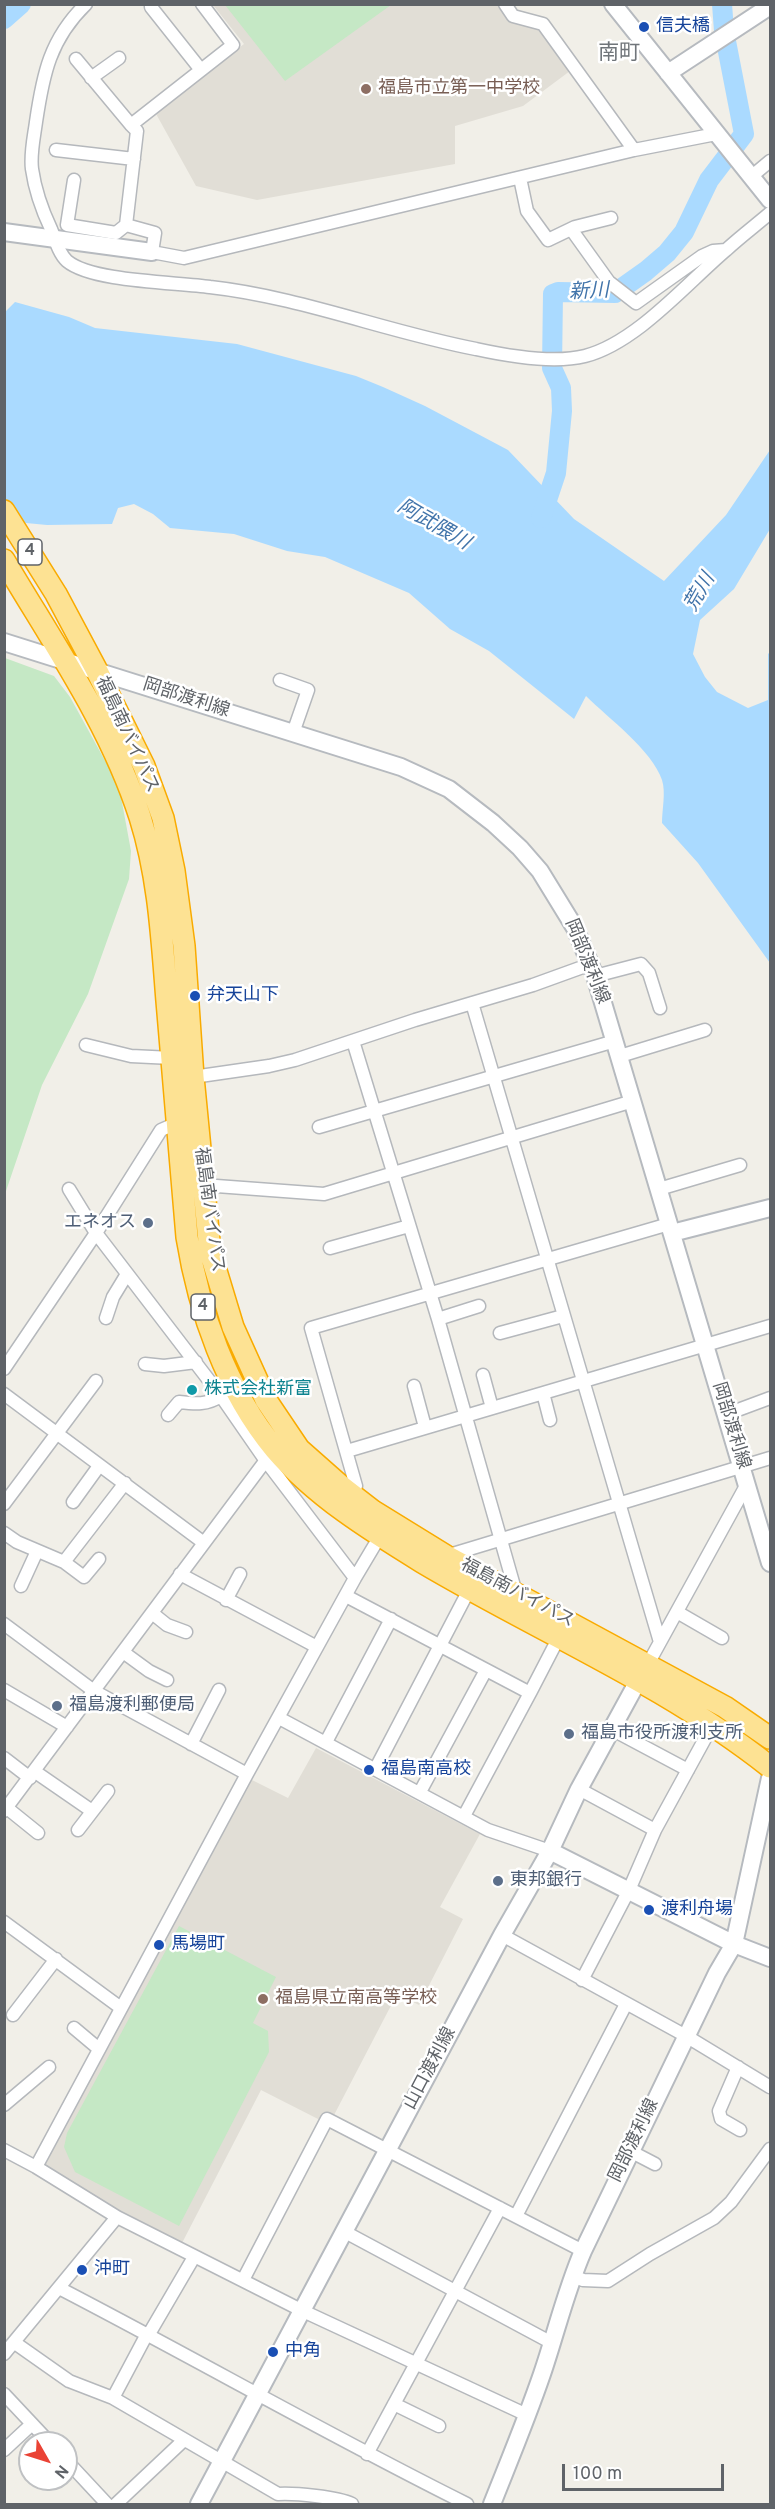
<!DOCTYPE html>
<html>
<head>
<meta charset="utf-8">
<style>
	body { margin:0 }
	#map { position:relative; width:775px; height:2509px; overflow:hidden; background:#f1efe8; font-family:Overpass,sans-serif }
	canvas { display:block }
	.frame { position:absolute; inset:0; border:6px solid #5f6368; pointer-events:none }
	.north { position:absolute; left:18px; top:2431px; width:60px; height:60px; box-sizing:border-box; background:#fff; border:2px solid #bfc1c3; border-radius:50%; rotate:129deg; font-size:16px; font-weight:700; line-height:24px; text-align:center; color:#5f6368 }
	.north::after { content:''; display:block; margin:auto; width:21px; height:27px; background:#ea4335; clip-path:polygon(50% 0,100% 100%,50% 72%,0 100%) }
	.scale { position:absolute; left:562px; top:2464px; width:162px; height:27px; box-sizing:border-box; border:3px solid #5f6368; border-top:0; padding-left:8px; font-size:18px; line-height:21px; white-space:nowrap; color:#5f6368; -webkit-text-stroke:4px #fff; paint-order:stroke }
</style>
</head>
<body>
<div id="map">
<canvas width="775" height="2509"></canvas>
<div class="frame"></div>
<div class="north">N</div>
<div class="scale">100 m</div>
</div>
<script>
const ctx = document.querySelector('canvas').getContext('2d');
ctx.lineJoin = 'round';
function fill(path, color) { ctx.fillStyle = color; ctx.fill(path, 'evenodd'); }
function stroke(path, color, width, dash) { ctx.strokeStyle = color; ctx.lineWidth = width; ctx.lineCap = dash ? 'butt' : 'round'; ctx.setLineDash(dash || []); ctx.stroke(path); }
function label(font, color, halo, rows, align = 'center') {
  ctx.font = font + ' Overpass,"Noto Sans JP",sans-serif'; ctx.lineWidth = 5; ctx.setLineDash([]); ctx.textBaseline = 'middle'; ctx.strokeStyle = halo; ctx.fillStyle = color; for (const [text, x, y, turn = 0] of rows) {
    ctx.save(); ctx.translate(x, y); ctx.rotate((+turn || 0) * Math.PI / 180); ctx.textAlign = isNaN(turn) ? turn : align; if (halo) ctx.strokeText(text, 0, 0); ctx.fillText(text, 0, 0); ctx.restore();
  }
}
const education = new Path2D(`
	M 213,5 L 499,5 L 538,27 L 570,71 L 523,106 L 455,126 L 455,164 L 257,200 L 196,186 L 155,112 L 244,44 Z
	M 316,1748 L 480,1834 L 440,1907 L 463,1919 L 419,2005 L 397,1994 L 333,2117 L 325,2112 L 320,2120 L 261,2090 L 181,2245 L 46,2171 L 43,2163 L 250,1779 L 288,1798 Z`);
const green = new Path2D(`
	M 225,5 L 391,5 L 285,81 Z
	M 5,658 L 54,676 L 70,697 L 119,786 L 131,851 L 129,879 L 88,994 L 42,1085 L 5,1194 Z
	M 179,1926 L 276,1977 L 253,2023 L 268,2031 L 269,2052 L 179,2226 L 75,2172 L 64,2147 L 67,2133 Z`);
const water = new Path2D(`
	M 15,302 L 69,317 L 95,328 L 237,344 L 356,376 L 383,387 L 425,406 L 508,450 L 574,519 L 664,581 L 726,515 L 770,450 L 770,529 L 734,589 L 700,620 L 693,654 L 705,677 L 717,692 L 748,708 L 768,700 L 768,653 L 770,655 L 770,963 L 698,863 L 662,823 C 662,810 666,792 662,780 C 652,750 608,718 586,696 L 574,719 L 489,651 L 450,629 L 409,593 L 325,557 L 287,551 L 234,534 L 170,528 L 153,514 L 134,504 L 118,508 L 112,524 L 47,525 L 5,521 L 4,313 Z`);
const river = new Path2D(`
	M 4,19 L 21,4
	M 541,518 L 556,473 L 562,411 L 561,388 L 552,368 L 553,294 L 558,292 L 615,293 L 646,271 L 667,253 L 684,232 L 709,180 L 744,134 L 724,31 L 722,4`);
const street = new Path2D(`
	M 86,4 C 50,39 43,74 36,122 C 34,137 30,154 32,169 C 35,190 42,210 51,229 C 55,239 59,254 67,261 C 92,282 176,282 210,287 C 300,297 387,332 476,349 C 508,356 553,364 585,356 C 636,343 686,284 726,250 C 740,237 756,225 770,213
	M 202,4 L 233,45 L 131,125 L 137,131 L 126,225 L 155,233 L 152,252 L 184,258 L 634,150 L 716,134
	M 505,4 L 513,16 L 543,24 L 634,150
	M 151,7 L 201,70
	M 76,59 L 131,125
	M 91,78 L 119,58
	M 56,150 L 134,159
	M 752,176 L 770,161
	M 520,178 L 527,211 L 548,240 L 575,227 L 611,218
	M 74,180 L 67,225 L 116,233 L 126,225
	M 571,229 L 609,282 L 636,303 L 702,256 L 713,251 L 726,250
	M 280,680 L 308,690 L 293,733
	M 595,976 L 641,964 L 649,973 L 660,1008
	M 472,1003 L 660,1642
	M 353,1041 L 438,1319 L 516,1593
	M 86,1045 L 131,1056 L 172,1058
	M 620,1056 L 705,1030
	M 193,1077 L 269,1066 L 295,1060 L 415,1020 L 533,985 L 591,964
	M 319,1127 L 615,1041
	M 203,1185 L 324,1194 L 633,1101
	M 69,1189 L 96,1233 L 221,1396 L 266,1461 L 355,1578
	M 659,1189 L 740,1165
	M 330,1248 L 409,1226
	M 106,1318 L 113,1297 L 127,1274
	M 438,1319 L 479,1306
	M 500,1333 L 563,1316
	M 145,1364 L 164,1366 L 196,1362
	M 4,1369 L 96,1233 L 161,1130 L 177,1123
	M 483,1375 L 492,1408
	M 414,1386 L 425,1427
	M 543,1393 L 550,1420
	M 4,1394 L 204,1543
	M 727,1414 L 770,1398
	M 168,1415 L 179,1402 C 196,1404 207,1405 221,1396
	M 347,1451 L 770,1326
	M 352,1495 L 356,1486 L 311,1328 L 669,1224
	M 73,1502 L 99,1466
	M 4,1504 L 96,1381
	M 4,1533 L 17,1542 L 64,1562 L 84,1577 L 99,1559
	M 446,1556 L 770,1458
	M 64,1562 L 125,1483
	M 180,1574 L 317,1647
	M 21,1586 L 37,1551
	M 346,1596 L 530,1693 L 559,1637
	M 226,1600 L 240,1574
	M 677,1612 L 722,1638
	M 152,1613 L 167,1625 L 186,1632
	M 4,1624 L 94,1691 L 247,1774
	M 123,1652 L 149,1671 L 167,1680
	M 648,1664 L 747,1484
	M 4,1690 L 67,1727
	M 279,1718 L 488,1830 L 550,1851
	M 611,1729 L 688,1770
	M 326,1742 L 391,1619
	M 191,1744 L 219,1690
	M 4,1758 L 30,1778
	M 376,1768 L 469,1590
	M 34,1771 L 92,1811
	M 579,1789 L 655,1830 L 629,1890 L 582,1980
	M 420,1792 L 486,1670
	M 7,1808 L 38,1833
	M 4,1811 L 269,1456
	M 464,1816 L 530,1693
	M 78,1830 L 108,1791
	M 655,1830 L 713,1724
	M 4,1922 L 121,2008
	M 502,1935 L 686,2036 L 770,2087
	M 13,2015 L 56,1959
	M 74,2028 L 99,2049
	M 738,2067 L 719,2111 L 721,2119 L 740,2130
	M 4,2105 L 49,2067
	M 4,2150 L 36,2167 L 247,1774 L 355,1578 L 380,1536
	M 630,2151 L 655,2164
	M 516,2216 L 626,2004
	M 117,2217 L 303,2311 L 527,2415
	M 345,2232 L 552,2343
	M 572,2276 L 583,2280 L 608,2281 L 650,2254 L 714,2218 L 731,2202 L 770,2149
	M 243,2280 L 327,2119 L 583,2251
	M 59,2288 C 196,2359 330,2436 467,2504
	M 149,2334 L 194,2257
	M 15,2343 L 69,2381 L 113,2398 L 278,2494 C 295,2493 337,2497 352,2504
	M 4,2354 L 117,2217 L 36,2167
	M 4,2394 L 50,2443
	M 113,2398 L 147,2334
	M 394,2404 L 439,2426
	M 4,2450 L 32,2424
	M 367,2454 L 500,2208
	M 66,2460 L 107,2504
	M 116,2504 L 184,2440`);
const secondary = new Path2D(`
	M 613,4 L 770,200
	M 668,73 L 770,6
	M 4,232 L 152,252
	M 4,642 L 401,767 L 449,789 L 493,823 L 520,848 L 540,871 L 575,928 L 595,976 L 770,1563
	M 672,1233 L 770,1208
	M 550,1851 L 734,1944 L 770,1958
	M 199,2504 L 502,1935 L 550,1851 L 579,1789 L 644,1670
	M 492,2504 C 509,2461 527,2418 542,2374 C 556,2333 566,2290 583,2251 L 717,1973 L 734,1944 L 770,1778`);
const highway = new Path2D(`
	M 4,511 L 56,594 L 96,669 L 144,766 L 163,818 L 174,871 L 184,946 L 193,1077 L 210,1251 L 233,1327 L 266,1400 L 299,1449 L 342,1487 L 373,1511 L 446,1556 L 725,1707 L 770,1738
	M 4,560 C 53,643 110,724 140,817 C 159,877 162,939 167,1001 C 174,1080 180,1158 187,1237 C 199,1311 226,1390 275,1449 C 315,1496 370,1530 422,1562 C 538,1631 664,1683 770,1767`);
const markers = [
	[644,27,6,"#1a4fb4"],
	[366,89,6,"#8d6e63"],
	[195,996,6,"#1a4fb4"],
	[148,1223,6,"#5c6f8a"],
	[192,1390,6,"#0f9aa8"],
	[57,1706,6,"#5c6f8a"],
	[569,1734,6,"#5c6f8a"],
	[369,1770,6,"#1a4fb4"],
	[498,1881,6,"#5c6f8a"],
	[649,1910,6,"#1a4fb4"],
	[159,1945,6,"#1a4fb4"],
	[263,1999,6,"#8d6e63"],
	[82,2270,6,"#1a4fb4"],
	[273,2352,6,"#1a4fb4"]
];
const shields = [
	[30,552,24],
	[203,1307,24]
];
const shieldNames = [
	["4",30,552],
	["4",203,1307]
];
const transitNames = [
	["信夫橋",656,27],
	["弁天山下",207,996],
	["福島南高校",381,1770],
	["渡利舟場",661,1910],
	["馬場町",171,1945],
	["沖町",94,2270],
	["中角",285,2352]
];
const educationNames = [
	["福島市立第一中学校",378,89],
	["福島県立南高等学校",275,1999]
];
const streetNames = [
	["岡部渡利線",186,699,18],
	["福島南バイパス",126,735,65],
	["岡部渡利線",586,962,68],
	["福島南バイパス",208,1210,82],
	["岡部渡利線",730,1426,73],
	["福島南バイパス",517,1594,28],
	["山口渡利線",431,2069,-62],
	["岡部渡利線",635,2141,-64]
];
const serviceNames = [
	["エネオス",136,1223,"right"],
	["福島渡利郵便局",69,1706],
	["福島市役所渡利支所",581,1734],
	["東邦銀行",510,1881]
];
const cultureNames = [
	["株式会社新富",204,1390]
];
const waterNames = [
	["新川",589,293,-3],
	["阿武隈川",433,526,30],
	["荒川",701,593,-60]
];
const quarterNames = [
	["南町",619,55]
];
fill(education, '#e1ded6');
fill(green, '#c5e8c5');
fill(water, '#aadaff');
stroke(river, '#aadaff', 20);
stroke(street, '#b5b8bc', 15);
stroke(secondary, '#b6babf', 20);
stroke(highway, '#f9ab00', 24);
stroke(street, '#fff', 12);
stroke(secondary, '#fff', 16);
stroke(highway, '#fde293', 21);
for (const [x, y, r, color] of markers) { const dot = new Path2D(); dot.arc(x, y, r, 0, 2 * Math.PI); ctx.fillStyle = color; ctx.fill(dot); stroke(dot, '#fff', 2); }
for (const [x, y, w] of shields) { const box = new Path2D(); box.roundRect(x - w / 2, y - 13, w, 26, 4.5); ctx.fillStyle = '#fff'; ctx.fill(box); stroke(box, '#5f6368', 1.5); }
label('bold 16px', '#5f6368', null, shieldNames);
label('18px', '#164399', '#fff', transitNames, 'left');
label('18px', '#785e54', '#fff', educationNames, 'left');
label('18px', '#5f6368', '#fff', streetNames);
label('18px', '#4e5e75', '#fff', serviceNames, 'left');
label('18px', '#0d838f', '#fff', cultureNames, 'left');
label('italic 20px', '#4174aa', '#fff', waterNames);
label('21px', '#70757a', '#fff', quarterNames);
</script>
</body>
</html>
